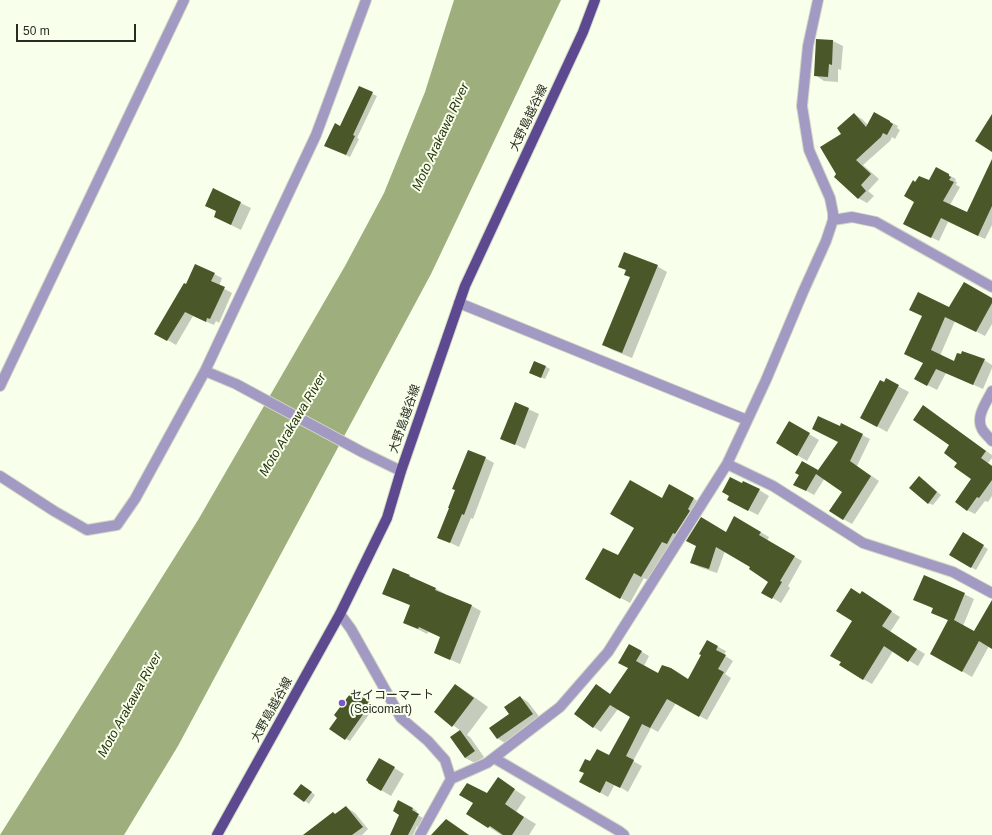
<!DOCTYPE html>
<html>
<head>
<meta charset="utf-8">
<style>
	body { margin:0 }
	#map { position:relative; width:992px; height:835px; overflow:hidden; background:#f8ffeb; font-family:Helvetica,sans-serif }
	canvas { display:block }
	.scale { position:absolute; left:16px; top:24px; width:120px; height:18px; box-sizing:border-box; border:2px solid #292c23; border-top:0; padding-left:5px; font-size:12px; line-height:14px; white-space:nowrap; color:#292c23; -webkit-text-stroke:3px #f8ffeb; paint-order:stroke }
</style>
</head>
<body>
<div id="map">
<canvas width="992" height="835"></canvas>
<div class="scale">50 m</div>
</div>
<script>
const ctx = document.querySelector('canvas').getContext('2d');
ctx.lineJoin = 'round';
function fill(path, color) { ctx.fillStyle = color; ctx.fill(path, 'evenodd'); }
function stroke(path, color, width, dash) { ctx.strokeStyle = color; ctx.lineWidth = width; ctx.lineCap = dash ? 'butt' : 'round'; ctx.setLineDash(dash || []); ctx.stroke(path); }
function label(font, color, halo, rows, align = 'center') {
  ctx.font = font + ' Helvetica,"Noto Sans JP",sans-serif'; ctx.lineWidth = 4; ctx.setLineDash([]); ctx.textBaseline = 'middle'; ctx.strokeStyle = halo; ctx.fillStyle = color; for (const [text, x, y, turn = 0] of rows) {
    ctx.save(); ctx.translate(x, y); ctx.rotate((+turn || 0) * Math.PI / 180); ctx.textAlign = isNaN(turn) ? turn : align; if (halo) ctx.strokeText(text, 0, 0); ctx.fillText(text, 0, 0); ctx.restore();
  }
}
const water = new Path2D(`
	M 454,0 L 561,0 L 431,274 L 178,746 L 124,835 L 0,835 L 198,520 L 345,266 L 384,193 L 425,92 Z`);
const shadow = new Path2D(`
	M 817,40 L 833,41 L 843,46 L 841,70 L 838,69 L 838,82 L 824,81 L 815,75 Z
	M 359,87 L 377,96 L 357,138 L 359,139 L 350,157 L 330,148 Z
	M 854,114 L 862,119 L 868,125 L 890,122 L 898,126 L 897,128 L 900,130 L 895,139 L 892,137 L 890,141 L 863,165 L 879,179 L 868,191 L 874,196 L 867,203 L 858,198 L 838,174 L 843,134 Z
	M 992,167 L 992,225 L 985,239 L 948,222 L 939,241 L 912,228 L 915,201 L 916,183 L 929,181 L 936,168 L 956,179 L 955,181 L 957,182 L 956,185 L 960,187 L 950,205 L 968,214 Z
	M 214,190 L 251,208 L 241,230 L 225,222 L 217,212 L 206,205 Z
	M 657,266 L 667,272 L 632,358 L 612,350 L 603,344 L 631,278 L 625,274 Z
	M 214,274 L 222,278 L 219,286 L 232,293 L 219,323 L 216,321 L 214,325 L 193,316 L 176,345 L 156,333 L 187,285 Z
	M 992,299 L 992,324 L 985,336 L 955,321 L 940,356 L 955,363 L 984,360 L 992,365 L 992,368 L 983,389 L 946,373 L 937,390 L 916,379 L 924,363 L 905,354 L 950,308 Z
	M 545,366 L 550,369 L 545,379 L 535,375 Z
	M 886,380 L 909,392 L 887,432 L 871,423 Z
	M 515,403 L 539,414 L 525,449 L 502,438 Z
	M 923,406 L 992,455 L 992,458 L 988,463 L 992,466 L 992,496 L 988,502 L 985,501 L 975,514 L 967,510 L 973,479 L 959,462 L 950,445 Z
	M 789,422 L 819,440 L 807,461 L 777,443 Z
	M 840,427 L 862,435 L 870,439 L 857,466 L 879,481 L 852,524 L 843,519 L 844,491 L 825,478 L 814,495 L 794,484 L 800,475 L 802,462 L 818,472 L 839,442 Z
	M 485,458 L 494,463 L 473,519 L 471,518 L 459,547 L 438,537 Z
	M 924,480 L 941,495 L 933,505 L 928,503 Z
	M 742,484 L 759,490 L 769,496 L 758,515 L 738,505 Z
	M 669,485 L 703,504 L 651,582 L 644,578 L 630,603 L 586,579 L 618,556 L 663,499 Z
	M 735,517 L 769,537 L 767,541 L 802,561 L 788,586 L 790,588 L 781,603 L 763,592 L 769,582 L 752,567 L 725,551 L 717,573 L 699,567 L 691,562 L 726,533 Z
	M 963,534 L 988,549 L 976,570 L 951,555 Z
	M 394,569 L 435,588 L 445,594 L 444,595 L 472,606 L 481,611 L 460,664 L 435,653 L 441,637 L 428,632 L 427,634 L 404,622 L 411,606 L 384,593 Z
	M 964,594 L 974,599 L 963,626 L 974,632 L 992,610 L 992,647 L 989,646 L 972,677 L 931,653 L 949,621 L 932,612 L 934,609 L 915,600 Z
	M 860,595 L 871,598 L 900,617 L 890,632 L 925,654 L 918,666 L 893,651 L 872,684 L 863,679 L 853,621 Z
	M 707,641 L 726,651 L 724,655 L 733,661 L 725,674 L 731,678 L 707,720 L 676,703 L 658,732 L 651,728 L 633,761 L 642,766 L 628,792 L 615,784 L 608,797 L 588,786 L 591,763 L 610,757 L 631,716 L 618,709 L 601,732 L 575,714 L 596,685 L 610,694 L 629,668 L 630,645 L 649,656 L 644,666 L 658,674 L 688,680 L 703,655 Z
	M 456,685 L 470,694 L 488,707 L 467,735 L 470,737 L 484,757 L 475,763 L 465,758 L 451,738 L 461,731 L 435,712 Z
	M 357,694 L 375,706 L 350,741 L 346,739 Z
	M 520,697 L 528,702 L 541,719 L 505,743 L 497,738 Z
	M 380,759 L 404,774 L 391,796 L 369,783 Z
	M 498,779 L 526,797 L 516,812 L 536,824 L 529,835 L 501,835 L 468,813 L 487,794 Z
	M 306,788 L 315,795 L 309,804 L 305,801 Z
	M 346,807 L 355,813 L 368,829 L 362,835 L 303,835 L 315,826 L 336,815 Z
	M 413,808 L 417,811 L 416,814 L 423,818 L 418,827 L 417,826 L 413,835 L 391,835 Z`);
const building = new Path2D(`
	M 816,39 L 833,40 L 832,65 L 829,64 L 828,77 L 814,76 Z
	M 359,86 L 373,92 L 353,135 L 355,136 L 346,155 L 324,146 L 335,123 L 340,126 Z
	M 874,112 L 890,121 L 890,122 L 893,124 L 887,135 L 883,133 L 881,137 L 856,160 L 871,174 L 861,185 L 866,191 L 858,199 L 834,177 L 836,174 L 820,147 L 841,134 L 837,128 L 854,113 L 866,127 Z
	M 992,114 L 992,152 L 975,141 Z
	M 992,159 L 992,206 L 978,236 L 941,218 L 931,238 L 903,224 L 914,202 L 904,196 L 913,180 L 915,182 L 919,176 L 929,180 L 936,167 L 949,174 L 949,176 L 951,177 L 949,180 L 954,182 L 943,201 L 967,212 Z
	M 213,188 L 241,202 L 231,225 L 214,217 L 216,211 L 205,206 Z
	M 624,252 L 658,265 L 622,353 L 602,345 L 630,277 L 624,275 L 626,270 L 618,267 Z
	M 195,264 L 215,273 L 211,281 L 225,287 L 210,319 L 207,318 L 206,322 L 185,312 L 167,341 L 154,334 L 184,283 L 186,284 Z
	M 964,282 L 992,298 L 992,303 L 976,332 L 945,317 L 931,350 L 954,361 L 957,353 L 961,354 L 962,351 L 985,359 L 973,385 L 936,369 L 927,386 L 914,379 L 923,363 L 904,354 L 922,316 L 909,310 L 918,292 L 949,307 Z
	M 534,361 L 546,366 L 541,378 L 529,373 Z
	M 886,378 L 899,385 L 877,427 L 860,418 L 880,380 L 884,382 Z
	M 515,402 L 529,408 L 515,445 L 500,439 Z
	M 923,405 L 986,451 L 981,458 L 992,466 L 992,480 L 979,498 L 977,497 L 967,511 L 955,502 L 971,479 L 954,467 L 957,463 L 944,453 L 949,445 L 913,420 Z
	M 818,416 L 840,426 L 841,423 L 863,434 L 850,461 L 871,476 L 843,520 L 829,511 L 842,492 L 816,474 L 806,491 L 793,485 L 799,475 L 795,473 L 802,461 L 818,470 L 816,473 L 838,442 L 812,429 Z
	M 789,421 L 810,433 L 797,456 L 776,443 Z
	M 468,450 L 486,457 L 464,515 L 462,514 L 450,543 L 437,538 L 449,508 L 448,508 L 455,490 L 452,489 Z
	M 919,476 L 937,492 L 928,504 L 909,488 Z
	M 730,477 L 742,483 L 743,481 L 760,489 L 748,511 L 727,500 L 729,496 L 722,492 Z
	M 630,480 L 662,498 L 669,484 L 694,498 L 688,509 L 690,511 L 675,534 L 673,533 L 667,544 L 662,542 L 641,577 L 634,573 L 620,599 L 585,579 L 603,548 L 618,555 L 634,528 L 610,514 Z
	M 734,516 L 761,532 L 759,535 L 795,556 L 780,581 L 782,582 L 772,599 L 761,593 L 768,582 L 749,569 L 750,567 L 716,547 L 709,569 L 690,563 L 696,546 L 686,541 L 701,517 L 726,532 Z
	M 963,532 L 984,545 L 971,568 L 949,555 Z
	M 393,568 L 410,575 L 409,576 L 436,588 L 435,590 L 472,605 L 450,660 L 434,653 L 440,637 L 419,627 L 418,629 L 403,623 L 410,605 L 382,594 Z
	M 924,575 L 965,593 L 954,620 L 974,631 L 992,600 L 992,649 L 979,641 L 962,672 L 930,654 L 948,620 L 931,613 L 933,608 L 913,600 Z
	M 851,588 L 860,594 L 862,591 L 892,611 L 882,626 L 917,649 L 908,662 L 884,646 L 863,680 L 839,665 L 841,662 L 830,656 L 852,621 L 836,611 Z
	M 707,640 L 718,646 L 716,650 L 726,655 L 718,669 L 724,672 L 699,717 L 667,699 L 650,728 L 642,724 L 626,756 L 634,760 L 620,788 L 606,781 L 600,793 L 579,782 L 584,773 L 579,771 L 585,759 L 590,761 L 597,749 L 609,755 L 630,717 L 610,705 L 593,728 L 574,714 L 596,684 L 610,694 L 628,668 L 618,663 L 629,644 L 642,651 L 636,661 L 658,673 L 662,665 L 671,668 L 688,679 L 701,655 L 699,654 Z
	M 455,684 L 474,698 L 452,727 L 434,712 Z
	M 353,690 L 371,703 L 345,740 L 329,729 L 337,718 L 334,715 Z
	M 520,696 L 533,714 L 497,739 L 489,728 L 509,714 L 504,707 Z
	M 460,730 L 475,751 L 465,758 L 450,737 Z
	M 379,758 L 395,767 L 381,791 L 368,783 L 368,782 L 366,780 Z
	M 498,777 L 515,789 L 505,804 L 524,817 L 512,835 L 503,835 L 490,826 L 488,828 L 466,814 L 473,803 L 459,795 L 467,783 L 487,793 Z
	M 301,784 L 312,792 L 304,802 L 293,794 Z
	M 398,800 L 413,808 L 412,810 L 419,814 L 408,835 L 390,835 L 399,815 L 393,811 Z
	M 346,806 L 363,827 L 352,835 L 303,835 L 333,812 L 335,814 Z
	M 446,819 L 469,835 L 431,835 Z`);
const minor = new Path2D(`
	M 818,0 L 808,46 L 802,106 L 809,150 L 830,198 L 833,213 L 833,220
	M 459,303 L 747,420
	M 205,371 L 236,384 L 362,452 L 401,471
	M 0,386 L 184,0
	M 992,391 C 987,401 975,417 982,429 C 984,433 989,437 992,441
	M 727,464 L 773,486 L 863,543 L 953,572 L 992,593
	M 0,476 L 54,511 L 87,530 L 117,525 L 135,499 L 205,371 L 316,135 L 366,0
	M 340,614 L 351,629 L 401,718 L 428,741 L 445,760 L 451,779 L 420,835
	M 494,758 L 619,831 L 624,835
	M 451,779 L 487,763 L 560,707 L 608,652 L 727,464 L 766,380 L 803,292 L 826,241 L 833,220 L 852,217 L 876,222 L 992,287`);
const major = new Path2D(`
	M 217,835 L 340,614 L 387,518 L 401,471 L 465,286 L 583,32 L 595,0`);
const markers = [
	[342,703,4,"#7b55ce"]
];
const streetNames = [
	["大野島越谷線",529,118,-65],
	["大野島越谷線",405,419,-71],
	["大野島越谷線",272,710,-61]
];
const poiNames = [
	["セイコーマート",350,696],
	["(Seicomart)",350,710]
];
const waterNames = [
	["Moto Arakawa River",441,137,-65],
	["Moto Arakawa River",293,425,-59],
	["Moto Arakawa River",130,705,-61]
];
fill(water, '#9eae7c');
fill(shadow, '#0003');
fill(building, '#4a5829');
stroke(minor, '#d3d9c7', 12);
stroke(major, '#d3d9c7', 12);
stroke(minor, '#a29ac3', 10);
stroke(major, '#5c498f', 10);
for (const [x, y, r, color] of markers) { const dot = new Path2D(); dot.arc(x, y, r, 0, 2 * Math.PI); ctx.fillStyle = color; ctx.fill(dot); stroke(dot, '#f8ffeb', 1.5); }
label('12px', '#292c23', '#f8ffeb', streetNames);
label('12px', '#292c23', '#f8ffeb', poiNames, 'left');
label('italic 13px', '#263009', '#f8ffeb', waterNames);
</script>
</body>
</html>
